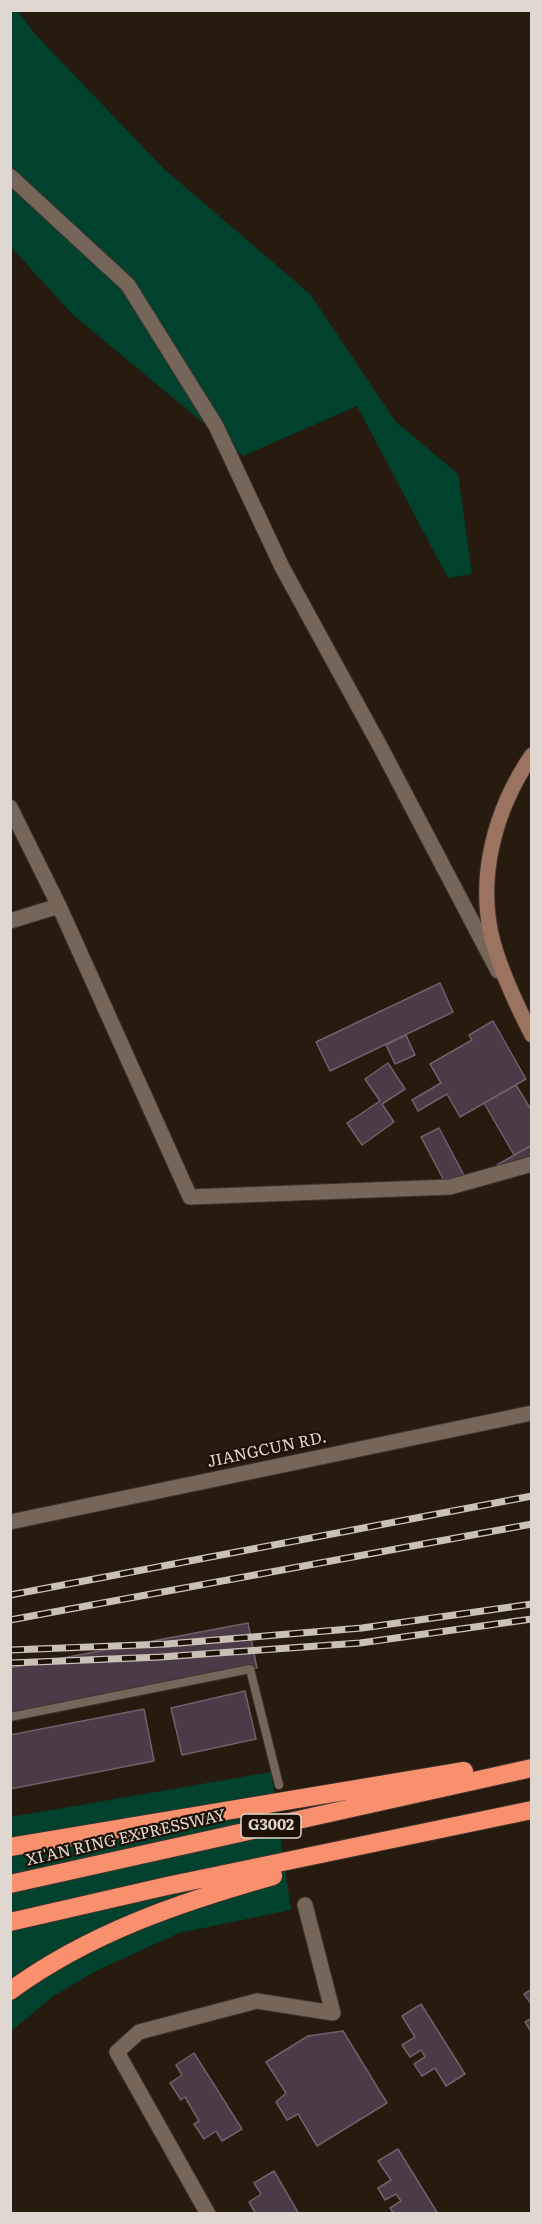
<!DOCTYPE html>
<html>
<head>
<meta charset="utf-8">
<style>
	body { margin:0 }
	#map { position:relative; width:542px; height:2224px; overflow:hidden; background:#271a0f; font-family:Literata,serif }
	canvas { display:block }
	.frame { position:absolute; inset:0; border:12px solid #e0d8d0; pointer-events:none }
</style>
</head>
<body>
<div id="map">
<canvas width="542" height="2224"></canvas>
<div class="frame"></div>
</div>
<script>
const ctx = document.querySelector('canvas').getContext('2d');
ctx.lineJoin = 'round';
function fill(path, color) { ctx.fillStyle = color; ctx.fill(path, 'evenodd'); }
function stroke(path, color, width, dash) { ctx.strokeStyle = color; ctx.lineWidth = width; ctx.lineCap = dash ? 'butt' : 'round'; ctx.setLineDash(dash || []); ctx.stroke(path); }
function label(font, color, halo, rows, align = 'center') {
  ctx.font = font + ' Literata,serif'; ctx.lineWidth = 4.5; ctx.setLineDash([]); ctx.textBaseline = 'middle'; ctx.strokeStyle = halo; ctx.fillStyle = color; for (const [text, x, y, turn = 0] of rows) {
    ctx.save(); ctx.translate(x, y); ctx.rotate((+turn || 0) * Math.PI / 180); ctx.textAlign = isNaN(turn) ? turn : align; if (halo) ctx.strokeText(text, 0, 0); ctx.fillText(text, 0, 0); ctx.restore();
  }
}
const green = new Path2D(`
	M 17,10 L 35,34 L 163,168 L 310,294 L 395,421 L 458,474 L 472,574 L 448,578 L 357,406 L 243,456 L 72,314 L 11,247 L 10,11 Z
	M 271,1772 L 291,1910 L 179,1933 L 98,1970 L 55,1995 L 11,2031 L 11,1817 Z`);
const building = new Path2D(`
	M 440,983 L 453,1012 L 330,1071 L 316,1042 Z
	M 493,1021 L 526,1079 L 460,1117 L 447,1094 L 418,1111 L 412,1100 L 441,1083 L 430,1064 L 472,1040 L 469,1035 Z
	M 406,1035 L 415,1055 L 395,1064 L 386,1045 Z
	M 388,1063 L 405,1089 L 382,1104 L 394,1122 L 362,1145 L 347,1123 L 380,1101 L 365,1079 Z
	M 516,1085 L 532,1111 L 532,1145 L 514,1155 L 484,1103 Z
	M 439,1128 L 466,1179 L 448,1188 L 421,1137 Z
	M 532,1145 L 532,1162 L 504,1178 L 497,1165 Z
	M 248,1623 L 257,1668 L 10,1714 L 10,1668 Z
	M 245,1691 L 256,1739 L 182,1755 L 171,1708 Z
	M 144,1709 L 154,1761 L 10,1789 L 10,1735 Z
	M 532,1989 L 532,2005 L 524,1994 Z
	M 421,2004 L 465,2074 L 446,2086 L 435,2068 L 422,2076 L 414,2064 L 425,2057 L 421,2050 L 410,2057 L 402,2045 L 415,2037 L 402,2016 Z
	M 532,2018 L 532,2033 L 525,2022 Z
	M 343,2031 L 387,2103 L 317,2146 L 298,2114 L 287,2120 L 276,2102 L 286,2093 L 266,2062 L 308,2036 Z
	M 194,2053 L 242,2129 L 222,2141 L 216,2131 L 204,2139 L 194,2124 L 199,2121 L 185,2097 L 181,2100 L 170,2083 L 182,2075 L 176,2065 Z
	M 398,2149 L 438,2214 L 394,2214 L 390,2208 L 401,2201 L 396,2194 L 385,2200 L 378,2188 L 391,2180 L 378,2161 Z
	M 274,2171 L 299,2214 L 256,2214 L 249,2202 L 261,2194 L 254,2183 Z`);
const service = new Path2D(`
	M 10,1717 L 250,1669 L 279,1785`);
const minor = new Path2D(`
	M 10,176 L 128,285 L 216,426 L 282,567 L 381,748 L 498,971
	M 10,807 L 59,906 L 190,1197 L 450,1187 L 532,1164
	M 10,921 L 59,906
	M 208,2214 L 117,2052 L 139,2032 L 257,2001 L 333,2013 L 305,1905`);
const tertiary = new Path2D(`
	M 10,1522 L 532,1413`);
const secondary = new Path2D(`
	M 532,755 C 495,809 476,878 493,942 C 502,974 517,1006 532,1035`);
const motorway = new Path2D(`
	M 10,1847 L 464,1771
	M 10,1884 L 532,1768
	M 10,1922 L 167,1886 L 532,1810
	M 10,1991 C 89,1933 181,1902 273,1876`);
const rail = new Path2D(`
	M 10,1595 L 532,1496
	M 10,1620 L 532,1524
	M 10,1650 L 167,1644 L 362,1628 L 532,1604
	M 10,1663 L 161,1657 L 360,1643 L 532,1619`);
const shields = [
	[271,1826,60]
];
const shieldNames = [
	["G3002",271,1826]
];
const streetNames = [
	["JIANGCUN RD.",267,1450,-12],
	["XI'AN RING EXPRESSWAY",126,1838,-13]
];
fill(green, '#00422d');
fill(building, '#4a3b46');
stroke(building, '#70606c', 1.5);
stroke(service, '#3d332e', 10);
stroke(minor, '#3d332e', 17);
stroke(tertiary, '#3d332e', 17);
stroke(secondary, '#3d332e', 17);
stroke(motorway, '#3d332e', 20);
stroke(service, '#756659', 8);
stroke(minor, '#756659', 15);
stroke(tertiary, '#756659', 15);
stroke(secondary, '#9c735f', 15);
stroke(motorway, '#f8906e', 18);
stroke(rail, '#c9c0b8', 7);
stroke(rail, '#1d1106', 4.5, [14]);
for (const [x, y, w] of shields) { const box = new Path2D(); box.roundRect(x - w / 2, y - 12, w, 24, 4.5); ctx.fillStyle = '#1d1106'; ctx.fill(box); stroke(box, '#e0d8d0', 1.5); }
label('bold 15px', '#e0d8d0', null, shieldNames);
label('16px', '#e0d8d0', '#1d1106', streetNames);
</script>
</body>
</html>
